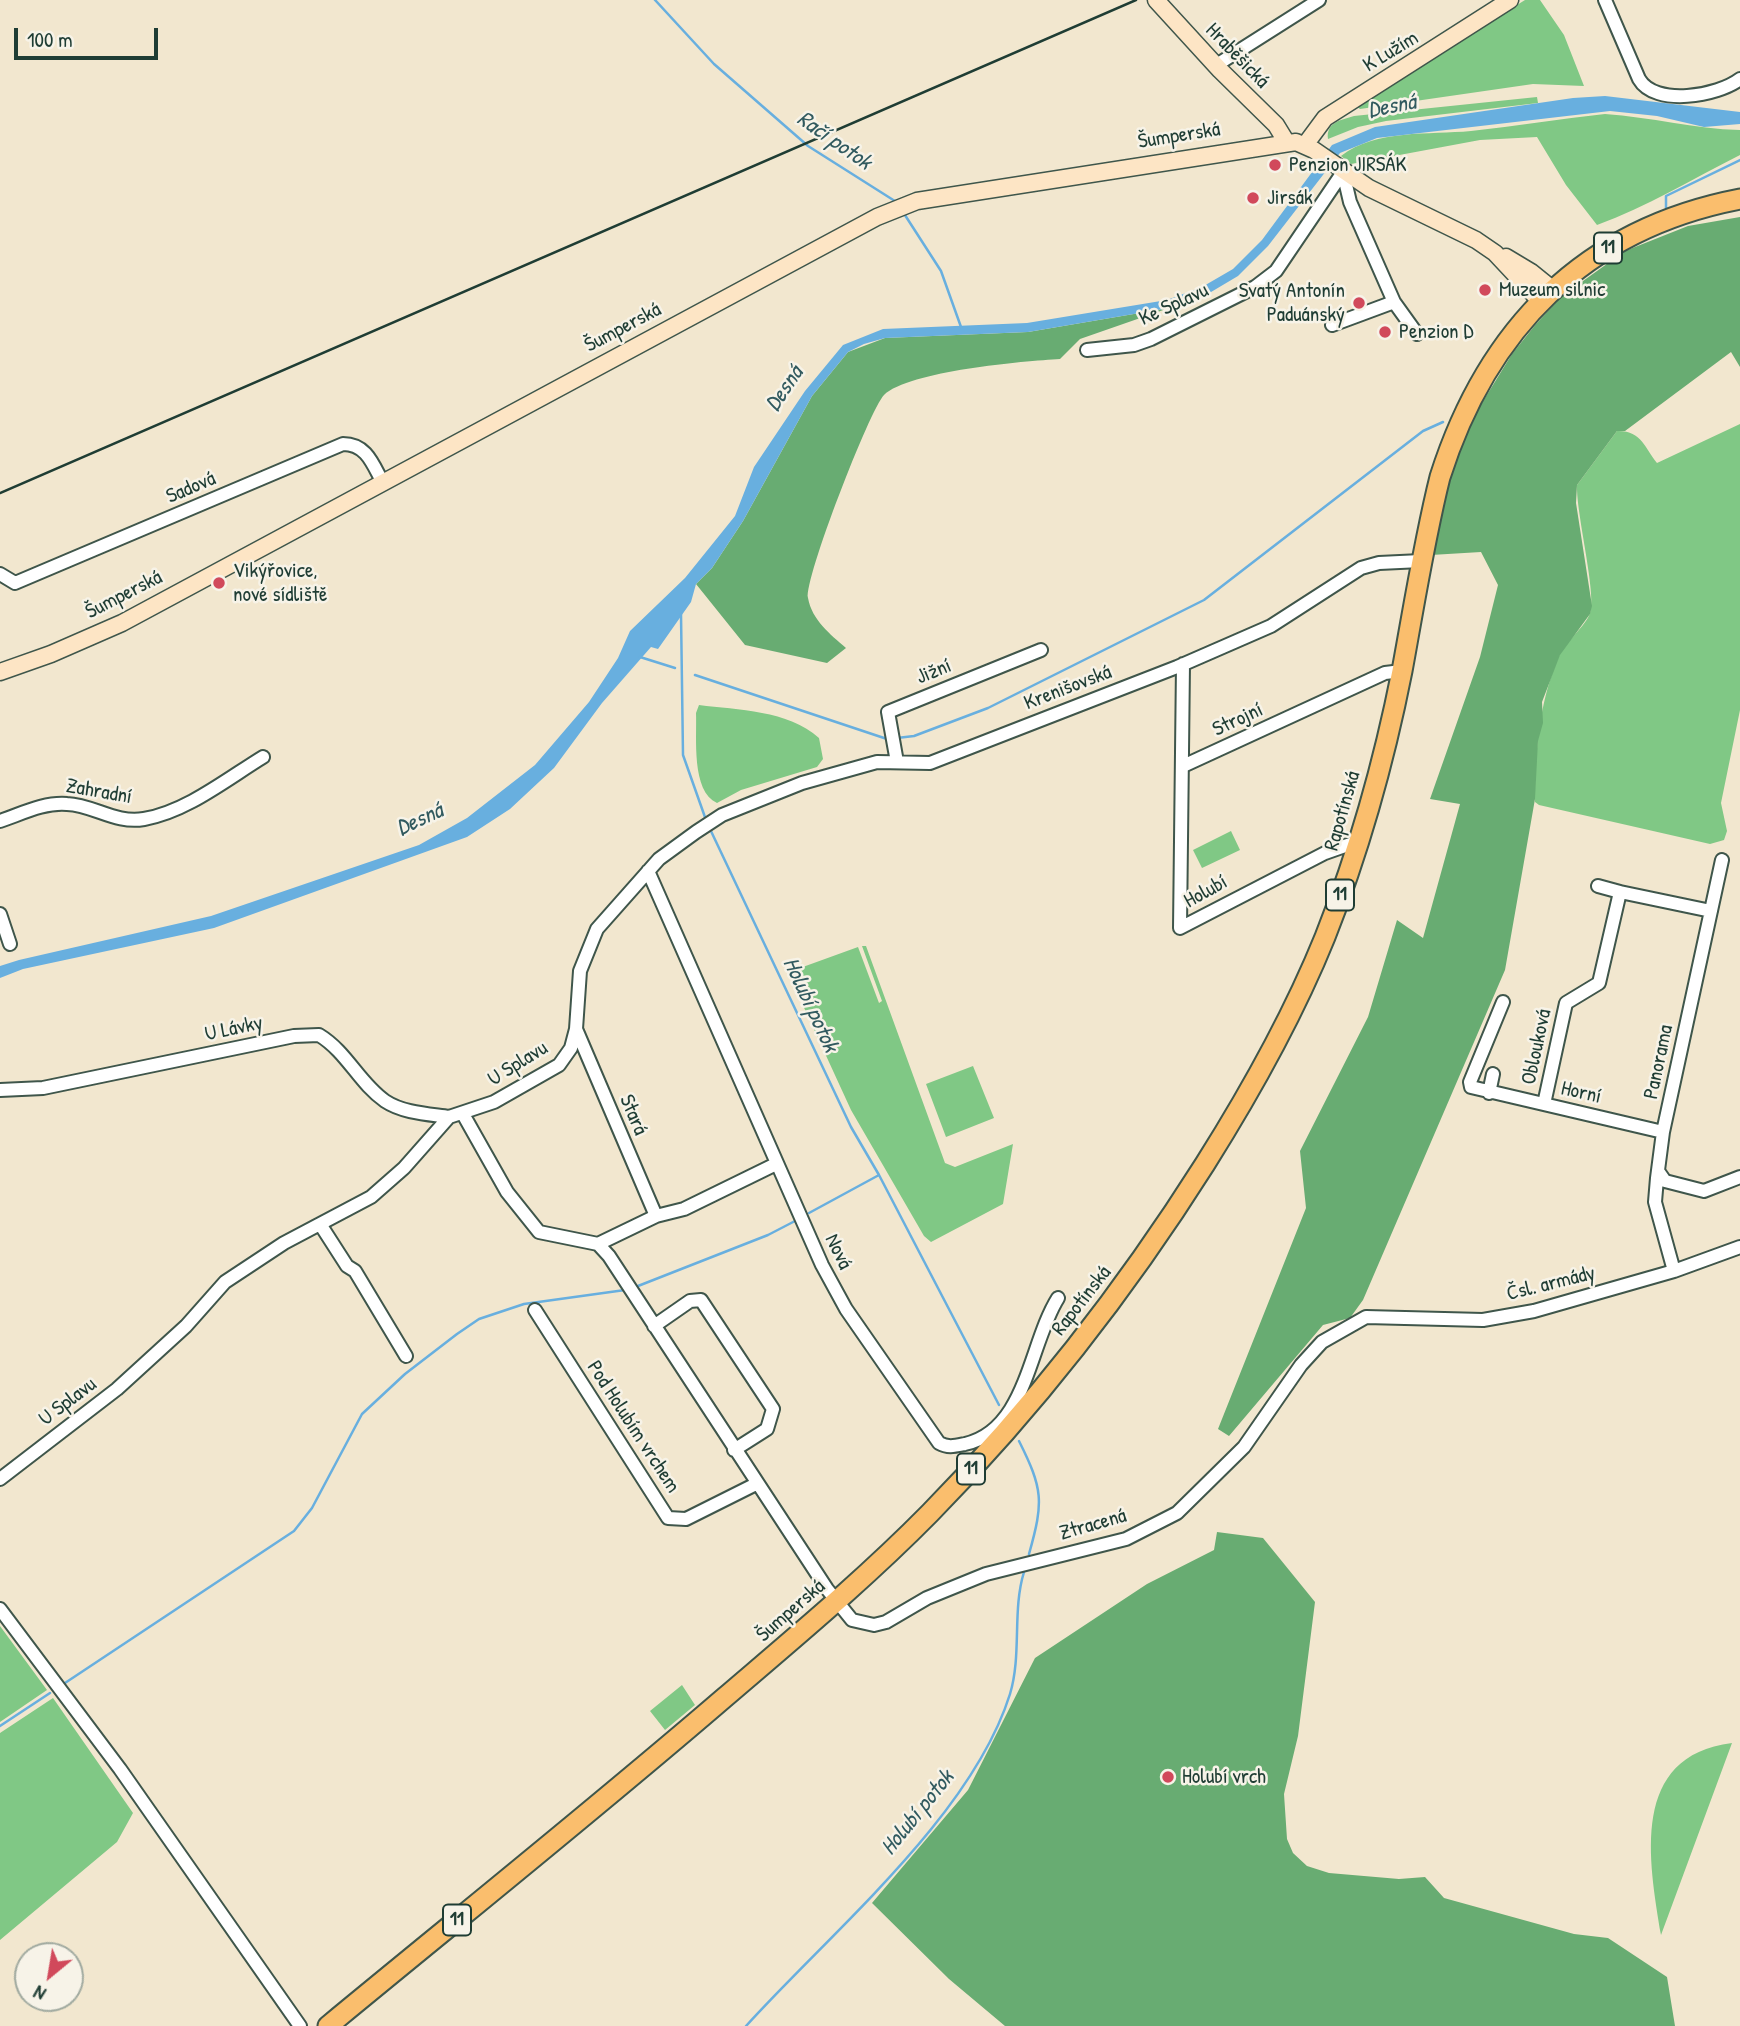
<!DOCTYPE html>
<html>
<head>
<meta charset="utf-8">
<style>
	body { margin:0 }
	#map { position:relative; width:1740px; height:2026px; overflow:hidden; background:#f2e7cf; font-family:"Patrick Hand",sans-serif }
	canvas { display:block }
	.north { position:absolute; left:14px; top:1942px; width:70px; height:70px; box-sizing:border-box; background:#f7f3e8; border:2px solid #a1aaa0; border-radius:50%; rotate:210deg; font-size:19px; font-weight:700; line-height:28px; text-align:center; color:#1f3d34 }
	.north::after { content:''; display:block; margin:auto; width:24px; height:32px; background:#d1495b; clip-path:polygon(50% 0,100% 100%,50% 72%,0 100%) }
	.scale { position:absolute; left:14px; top:28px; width:144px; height:32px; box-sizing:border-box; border:4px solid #1f3d34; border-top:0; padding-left:9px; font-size:21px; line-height:24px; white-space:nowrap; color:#1f3d34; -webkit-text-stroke:5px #f7f3e8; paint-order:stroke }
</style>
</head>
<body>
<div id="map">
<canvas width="1740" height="2026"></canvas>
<div class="north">N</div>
<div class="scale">100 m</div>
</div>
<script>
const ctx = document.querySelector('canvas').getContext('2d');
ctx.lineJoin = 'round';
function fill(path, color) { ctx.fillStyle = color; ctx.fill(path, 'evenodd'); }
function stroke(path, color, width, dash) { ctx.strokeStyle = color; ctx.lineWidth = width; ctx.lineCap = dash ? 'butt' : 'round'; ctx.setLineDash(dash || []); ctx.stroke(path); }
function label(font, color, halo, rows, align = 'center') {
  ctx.font = font + ' "Patrick Hand",sans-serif'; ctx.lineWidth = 5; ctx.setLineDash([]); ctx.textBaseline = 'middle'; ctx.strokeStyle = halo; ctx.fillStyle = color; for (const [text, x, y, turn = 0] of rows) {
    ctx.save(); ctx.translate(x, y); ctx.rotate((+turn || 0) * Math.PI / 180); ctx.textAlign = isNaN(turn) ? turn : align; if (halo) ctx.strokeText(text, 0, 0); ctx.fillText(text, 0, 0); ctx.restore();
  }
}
const green = new Path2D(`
	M 1525,0 L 1540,0 L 1564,35 L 1584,86 L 1533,84 L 1360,109 L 1356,106 Z
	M 1537,97 L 1538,103 L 1386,121 L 1358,127 L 1328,139 C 1326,122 1341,120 1354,116 Z
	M 1605,114 C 1651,117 1694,129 1740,130 L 1740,155 C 1692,179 1647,207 1597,225 L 1566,185 L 1537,137 L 1480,140 L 1351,164 L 1341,156 C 1376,129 1429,135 1471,131 C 1516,126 1560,119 1605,114 Z
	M 1740,424 L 1740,710 L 1721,803 L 1727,831 L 1724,840 L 1710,844 L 1539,805 L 1535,802 C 1535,752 1539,702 1559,656 C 1566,641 1586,626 1590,613 C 1597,594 1576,514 1577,485 L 1617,431 C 1641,430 1645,448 1657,463 Z
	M 699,705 C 738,710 788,710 819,738 L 823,759 L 817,767 L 741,790 L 717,803 C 691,791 697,738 696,713 Z
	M 1231,831 L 1240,850 L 1202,868 L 1193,850 Z
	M 862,946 L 866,946 L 945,1163 L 955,1167 L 1013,1144 L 1003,1204 L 931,1242 L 924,1236 L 851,1110 L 789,975 L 789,972 L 858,947 L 879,1003 L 882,1001 Z
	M 973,1066 L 994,1118 L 946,1137 L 926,1084 Z
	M 0,1626 L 47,1690 L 0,1722 Z
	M 682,1685 L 695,1705 L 665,1730 L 650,1711 Z
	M 53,1698 L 133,1813 L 117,1842 L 0,1940 L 0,1733 Z
	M 1732,1743 L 1661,1935 C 1649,1861 1629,1756 1732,1743 Z`);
const forest = new Path2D(`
	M 1740,217 L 1740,367 L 1731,352 L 1625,431 L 1617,431 L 1577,485 L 1576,503 L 1592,606 L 1590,614 L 1560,655 L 1542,702 L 1543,723 L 1538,741 L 1535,799 L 1505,970 L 1363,1300 L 1350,1318 L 1323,1325 L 1229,1436 L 1218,1429 L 1306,1208 L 1300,1151 L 1368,1017 L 1397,920 L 1423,938 L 1460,804 L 1430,799 L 1480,657 L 1498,585 L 1481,552 L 1431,555 L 1453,450 L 1512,354 L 1536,324 L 1562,296 L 1625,251 L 1688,226 Z
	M 1169,308 L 1080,339 L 1060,359 C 1024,361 909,371 884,395 C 870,409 804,579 808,598 C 812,620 830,634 846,648 L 827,663 L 745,645 L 696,584 L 712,568 L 743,521 L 812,396 L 848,352 L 885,338 L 1028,332 Z
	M 1217,1532 L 1263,1538 L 1315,1602 L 1298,1736 L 1284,1794 L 1287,1839 L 1293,1853 L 1307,1866 L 1329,1873 L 1399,1879 L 1425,1877 L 1444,1898 L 1574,1934 L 1608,1938 L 1667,1977 L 1675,2026 L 1005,2026 L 949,1979 L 872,1903 L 968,1790 L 1035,1658 L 1147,1584 L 1214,1550 Z`);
const water = new Path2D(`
	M 1605,96 L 1740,112 L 1740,124 L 1704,127 L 1657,116 L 1610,111 L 1377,138 L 1340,153 L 1268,246 L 1238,276 L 1206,295 L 1169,308 L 1028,332 L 885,338 L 864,344 L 848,352 L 812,396 L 743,521 L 712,568 L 696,584 L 691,602 L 658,649 L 651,647 L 602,703 L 554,768 L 510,809 L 467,837 L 214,928 L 23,969 L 0,978 L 0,966 L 19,960 L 211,916 L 419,845 L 467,818 L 535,765 L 589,702 L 618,658 L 630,631 L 685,578 L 735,516 L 754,467 L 805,391 L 843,345 L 883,329 L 1027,323 L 1167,300 L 1202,287 L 1233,269 L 1262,240 L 1332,145 L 1375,127 L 1573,98 Z`);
const stream = new Path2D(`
	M 655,0 L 714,64 L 808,146 L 898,203
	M 1666,208 L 1666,196 L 1740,160
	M 903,212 L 941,271 L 961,327
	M 681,614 L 683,755 L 706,820
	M 640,657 L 675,668
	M 695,675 L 887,739
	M 897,738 L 914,736 L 988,708 L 1204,600 L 1423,431 L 1443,422
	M 710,829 L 851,1127 L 879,1175 L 999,1405
	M 809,1213 L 879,1175
	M 638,1286 L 768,1235 L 795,1221
	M 1019,1441 C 1043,1489 1044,1501 1029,1554
	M 65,1683 L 294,1531 L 312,1508 L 362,1414 L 405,1374 L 457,1334 L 479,1319 L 524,1304 L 625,1290
	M 0,1726 L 50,1693
	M 746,2026 C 831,1932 972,1816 1010,1694 C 1022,1654 1012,1611 1024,1572`);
const street = new Path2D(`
	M 1605,0 L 1639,79 C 1655,107 1718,96 1740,79
	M 1215,66 L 1319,0
	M 1394,302 L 1417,334
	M 1332,325 L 1394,302 L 1350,202 L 1343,172
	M 1087,350 L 1134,345 L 1151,339 L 1255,287 L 1276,271 L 1343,172
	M 0,574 L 15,583 L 343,444 C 367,444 373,465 383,483
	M 1183,664 L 1180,928 L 1325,853 L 1359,841
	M 897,762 L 888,712 L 1041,650
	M 1183,766 L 1385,673 L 1402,671
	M 0,821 C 21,814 44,802 67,804 C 94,805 115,824 144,819 C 186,812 227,779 263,757
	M 648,871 L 822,1265 L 846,1309 L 939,1443 C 948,1448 955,1446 965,1444 C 1027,1430 1029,1344 1058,1298
	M 1598,886 L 1620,892
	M 0,914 L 10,944
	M 1503,1002 L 1470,1082 L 1471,1087 L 1663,1132
	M 576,1029 L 656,1216 L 684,1209 L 776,1164
	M 0,1090 L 43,1088 L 294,1036 L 319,1035 C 347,1052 359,1083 385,1101 C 403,1113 428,1114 449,1117
	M 1489,1093 L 1493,1074
	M 1544,1104 L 1566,1003 L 1599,983 L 1620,892 L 1711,911
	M 463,1114 L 507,1192 L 539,1232 L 598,1244 L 609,1256 L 827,1589 L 852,1620 L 874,1625 L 886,1622 L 927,1598 L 986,1574 L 1126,1539 L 1177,1513 L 1244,1447 L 1301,1365 L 1322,1342 L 1366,1317 L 1483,1320 L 1534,1311 L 1674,1271 L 1740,1247
	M 1658,1171 L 1665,1181 L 1704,1191 L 1740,1177
	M 320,1224 L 347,1266 L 355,1271 L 406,1356
	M 598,1244 L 656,1216
	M 1674,1271 L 1655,1202 L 1657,1178 L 1663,1132 L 1722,860
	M 535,1310 L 668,1518 L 686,1519 L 756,1484
	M 654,1326 L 690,1301 L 701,1300 L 773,1409 L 767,1429 L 734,1450
	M 0,1479 L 117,1389 L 186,1326 L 225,1282 L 284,1243 L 371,1197 L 404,1168 L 449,1117 L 494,1102 L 559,1065 L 571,1048 L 576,1029 L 580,971 L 597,929 L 659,859 L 696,832 L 722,815 L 802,783 L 877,762 L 930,763 L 1177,667 L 1271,626 L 1361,568 L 1379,563 L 1421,561
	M 0,1609 L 120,1769 L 300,2026`);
const secondary = new Path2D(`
	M 1156,0 L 1220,70 L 1276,125 L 1287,143
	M 1305,145 L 1325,118 L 1510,0
	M 1506,257 L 1531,272 L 1552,289
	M 0,672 L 51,654 L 122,623 L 877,217 L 917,201 L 1296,142 L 1314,150 L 1369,188 L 1476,240 L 1495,253 L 1540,301`);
const primary = new Path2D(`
	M 328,2026 C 460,1917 594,1810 724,1698 C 794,1638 865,1579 930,1513 C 1034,1407 1126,1289 1205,1164 C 1251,1091 1293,1016 1325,937 C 1359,851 1384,762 1402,671 C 1414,606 1424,541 1440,477 C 1487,329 1584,229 1740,199`);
const rail = new Path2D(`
	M 0,493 L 1136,0`);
const markers = [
	[1275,165,7,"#d1495b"],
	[1253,198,7,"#d1495b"],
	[1485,290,7,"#d1495b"],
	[1359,303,7,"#d1495b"],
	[1385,332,7,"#d1495b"],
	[219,583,7,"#d1495b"],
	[1168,1777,7,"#d1495b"]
];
const shields = [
	[1608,248,28],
	[1340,895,28],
	[971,1469,28],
	[457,1920,28]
];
const shieldNames = [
	["11",1608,248],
	["11",1340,895],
	["11",971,1469],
	["11",457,1920]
];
const streetNames = [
	["K Lužím",1391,52,-31],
	["Hraběšická",1237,56,46],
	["Šumperská",1179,136,-9],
	["Ke Splavu",1174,305,-25],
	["Šumperská",623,328,-28],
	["Sadová",191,488,-23],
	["Šumperská",124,595,-27],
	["Jižní",934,672,-22],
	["Krenišovská",1068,688,-21],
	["Strojní",1238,720,-25],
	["Zahradní",99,792,10],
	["Rapotínská",1343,811,-74],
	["Holubí",1206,892,-29],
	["U Lávky",234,1029,-12],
	["Oblouková",1537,1047,-78],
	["Panorama",1659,1062,-78],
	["U Splavu",518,1064,-32],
	["Horní",1581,1093,13],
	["Stará",633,1115,67],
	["Nová",838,1252,64],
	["Čsl. armády",1551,1284,-14],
	["Rapotínská",1082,1301,-52],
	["U Splavu",68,1402,-37],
	["Pod Holubím vrchem",633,1427,57],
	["Ztracená",1093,1525,-16],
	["Šumperská",791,1611,-41]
];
const poiNames = [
	["Penzion JIRSÁK",1289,165],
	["Jirsák",1267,198],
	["Muzeum silnic",1499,290],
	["Svatý Antonín",1345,291,"right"],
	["Paduánský",1345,315,"right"],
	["Penzion D",1399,332],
	["Vikýřovice,",233,571],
	["nové sídliště",233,595],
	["Holubí vrch",1182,1777]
];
const waterNames = [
	["Desná",1392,107,-11],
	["Račí potok",834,141,35],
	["Desná",785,389,-56],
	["Desná",420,820,-25],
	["Holubí potok",810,1005,65],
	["Holubí potok",918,1813,-51]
];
fill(green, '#80c885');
fill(forest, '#68ac72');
fill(water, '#68afdf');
stroke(stream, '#68afdf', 2.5);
stroke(street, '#3f564b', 16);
stroke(secondary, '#3f564b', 19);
stroke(primary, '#3f564b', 23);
stroke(street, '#fff', 12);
stroke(secondary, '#fde5c5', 16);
stroke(primary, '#fabe6d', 19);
stroke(rail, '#1f3d34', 2.5);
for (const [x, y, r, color] of markers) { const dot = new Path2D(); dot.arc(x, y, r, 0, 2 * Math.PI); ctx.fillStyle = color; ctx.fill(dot); stroke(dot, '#f7f3e8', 2.5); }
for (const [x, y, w] of shields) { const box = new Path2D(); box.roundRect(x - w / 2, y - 15.5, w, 31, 5); ctx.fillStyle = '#f7f3e8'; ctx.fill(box); stroke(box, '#1f3d34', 2); }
label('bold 19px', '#1f3d34', null, shieldNames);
label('21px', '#1f3d34', '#f7f3e8', streetNames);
label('21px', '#1f3d34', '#f7f3e8', poiNames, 'left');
label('italic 23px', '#315a5f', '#f7f3e8', waterNames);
</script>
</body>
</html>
